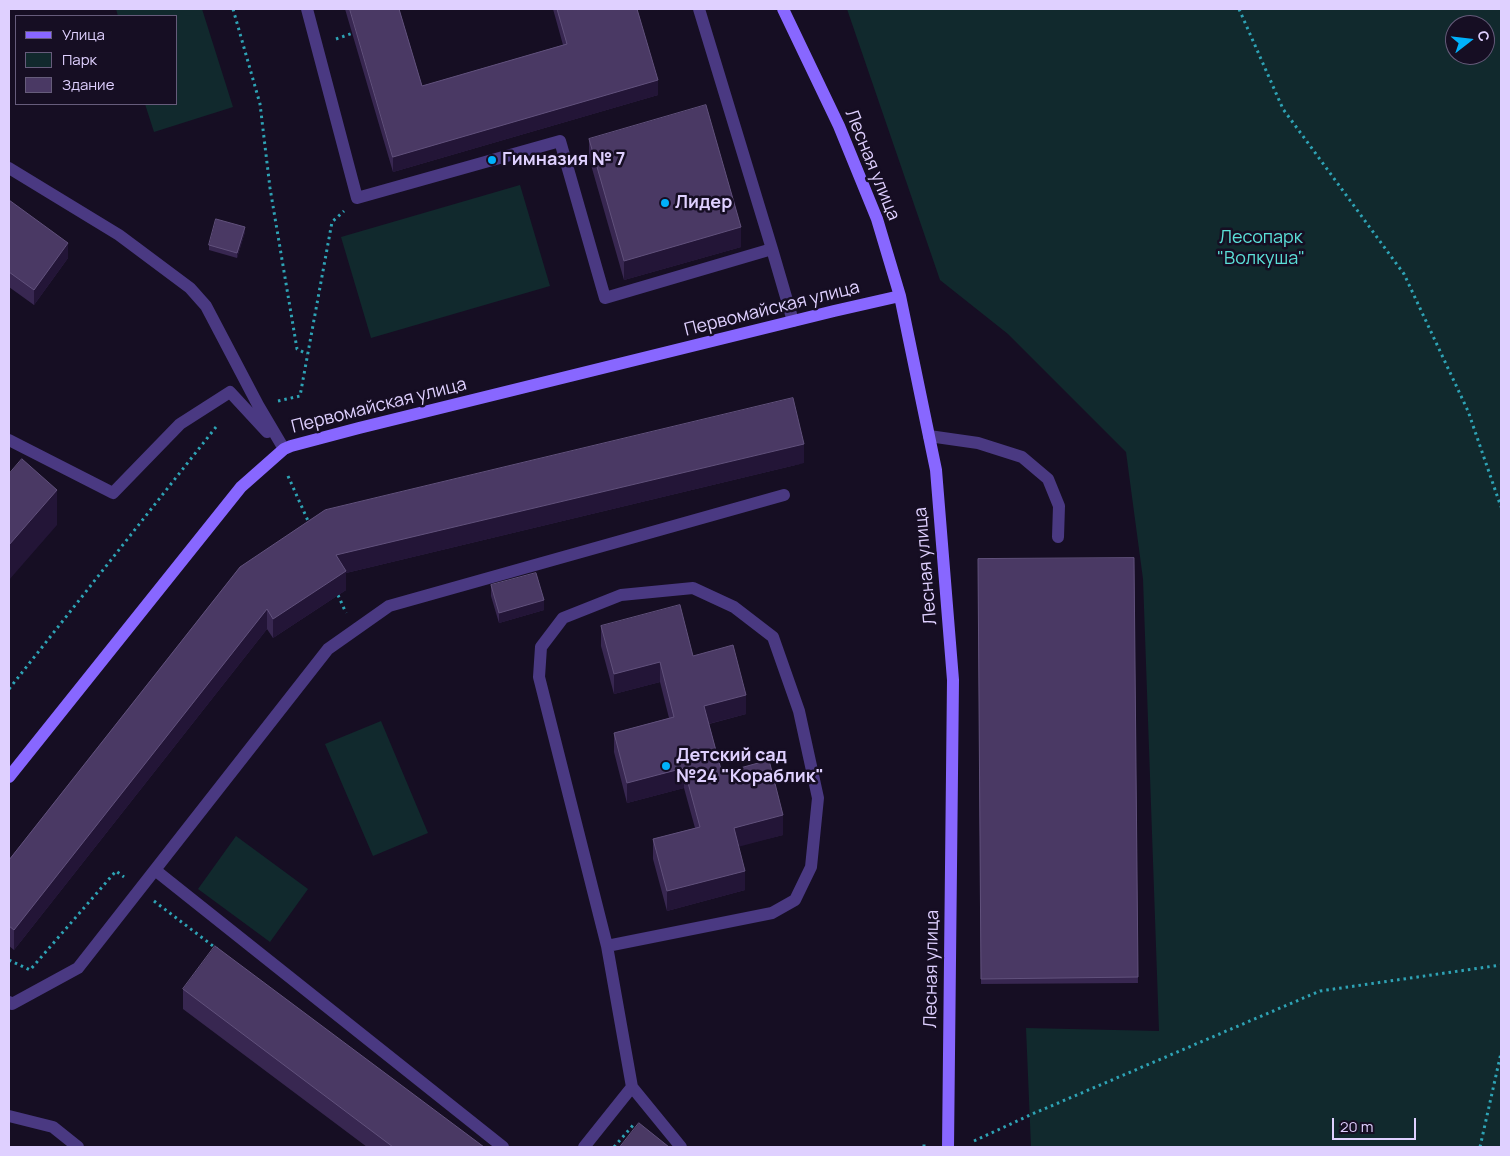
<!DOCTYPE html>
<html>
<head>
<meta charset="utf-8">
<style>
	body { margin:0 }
	#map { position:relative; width:1510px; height:1156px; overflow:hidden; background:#160e23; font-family:Manrope,sans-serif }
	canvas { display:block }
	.frame { position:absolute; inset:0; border:10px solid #dfd0ff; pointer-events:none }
	.legend { position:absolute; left:15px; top:15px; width:162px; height:90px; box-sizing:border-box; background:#160e23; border:1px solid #665c7b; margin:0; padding:6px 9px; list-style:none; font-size:15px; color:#dfd0ff }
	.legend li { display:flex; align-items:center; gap:10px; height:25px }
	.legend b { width:25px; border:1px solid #665c7b }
	.north { position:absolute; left:1445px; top:15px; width:50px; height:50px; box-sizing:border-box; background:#160e23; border:1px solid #665c7b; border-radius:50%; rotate:74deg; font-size:14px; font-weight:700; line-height:20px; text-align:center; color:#dfd0ff }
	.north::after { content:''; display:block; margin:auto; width:18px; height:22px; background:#00b1fb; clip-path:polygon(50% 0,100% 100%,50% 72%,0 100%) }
	.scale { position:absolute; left:1332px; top:1118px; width:84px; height:22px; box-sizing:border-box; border:2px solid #dfd0ff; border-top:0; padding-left:6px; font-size:15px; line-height:18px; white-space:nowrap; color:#dfd0ff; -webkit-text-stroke:4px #160e23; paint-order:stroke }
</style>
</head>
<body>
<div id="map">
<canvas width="1510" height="1156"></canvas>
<div class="frame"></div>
<ul class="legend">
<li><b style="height:6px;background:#8867ff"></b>Улица</li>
<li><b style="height:14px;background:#11292d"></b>Парк</li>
<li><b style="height:14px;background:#4a3964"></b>Здание</li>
</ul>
<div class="north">С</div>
<div class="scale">20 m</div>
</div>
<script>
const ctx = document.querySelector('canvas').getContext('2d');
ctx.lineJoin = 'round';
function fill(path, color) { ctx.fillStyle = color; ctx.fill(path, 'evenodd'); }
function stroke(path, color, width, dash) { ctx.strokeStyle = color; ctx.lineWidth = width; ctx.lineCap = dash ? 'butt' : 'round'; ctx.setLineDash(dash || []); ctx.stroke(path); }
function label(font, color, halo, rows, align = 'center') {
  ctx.font = font + ' Manrope,sans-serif'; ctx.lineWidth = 5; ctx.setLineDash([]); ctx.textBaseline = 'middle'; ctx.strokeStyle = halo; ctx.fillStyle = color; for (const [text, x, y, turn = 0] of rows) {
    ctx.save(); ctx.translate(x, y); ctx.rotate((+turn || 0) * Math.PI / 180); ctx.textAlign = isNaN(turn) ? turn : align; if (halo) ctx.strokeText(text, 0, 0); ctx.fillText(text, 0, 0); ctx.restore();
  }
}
const green = new Path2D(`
	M 116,9 L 202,9 L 233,107 L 154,132 L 145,104 L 176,104 L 176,16 L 118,16 Z
	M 847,9 L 1501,9 L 1501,1147 L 1031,1147 L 1026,1028 L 1159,1031 L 1143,579 L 1126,452 L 1008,334 L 940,280 ZM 1455,25 L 1485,25 L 1485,55 L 1455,55 Z
	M 520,185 L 550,286 L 371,338 L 341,237 Z
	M 381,721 L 428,833 L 373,856 L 325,744 Z
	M 236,836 L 308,889 L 270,942 L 198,889 Z`);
const path = new Path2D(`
	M 233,9 L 260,104 L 270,188 L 297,349 L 307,354
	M 1239,9 L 1283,109 L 1404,274 L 1468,411 L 1501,507
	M 336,39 L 353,33
	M 278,401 L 300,396 L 332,222 L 344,211
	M 288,476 L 309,523
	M 338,595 L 346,613
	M 9,689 L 216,427
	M 154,901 L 217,949
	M 9,960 L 30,970 L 116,871 L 124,877
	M 974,1141 L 1030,1115 L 1320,991 L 1501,965
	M 614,1147 L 635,1123
	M 924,1147 L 924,1141
	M 1480,1147 L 1501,1053`);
const lane = new Path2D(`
	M 307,9 L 357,198 L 560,141 L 605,298 L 772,249 L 699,9
	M 9,168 L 119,235 L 190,288 L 206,306 L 258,405 L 284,449
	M 772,249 L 793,321
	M 929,436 L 978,443 L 1022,457 L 1048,479 L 1059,506 L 1058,537
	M 9,440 L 113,493 L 180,424 L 230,392 L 267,432
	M 155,870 L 503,1147
	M 607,946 L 772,913 L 795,900 L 811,867 L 818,798 L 799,711 L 773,637 L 734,607 L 693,588 L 621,595 L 563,618 L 541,647 L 539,677 L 607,946 L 632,1087
	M 9,1002 L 12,1004 L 78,968 L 328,649 L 389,606 L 784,495
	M 9,1116 L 53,1127 L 78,1147
	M 584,1147 L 632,1087 L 681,1147`);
const secondary = new Path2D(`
	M 783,9 L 839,126 L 877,219 L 900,296 L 936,470 L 953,680 L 948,1147
	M 9,777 L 241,487 L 284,449 L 291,446 L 359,428 L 834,311 L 900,296`);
const wall = new Path2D(`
	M 345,9 L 399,9 L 422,86 L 563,45 L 553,9 L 637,9 L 658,95 L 393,172 Z
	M 589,139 L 741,247 L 624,280 L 589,158 Z
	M 9,200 L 68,258 L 34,305 L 9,287 Z
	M 245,232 L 237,258 L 209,250 L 209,245 Z
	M 804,463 L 346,573 L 346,590 L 273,638 L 267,629 L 14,950 L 9,946 L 9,860 L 240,567 Z
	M 1134,558 L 1138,983 L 981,984 L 978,559 Z
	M 491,585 L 544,610 L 499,623 L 491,596 Z
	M 601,626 L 693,656 L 746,714 L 709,724 L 722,773 L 783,835 L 738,846 L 745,890 L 667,911 L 653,859 L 653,839 L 695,828 L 684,788 L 627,803 L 614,752 L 614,733 L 669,718 L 660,682 L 614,694 L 601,646 Z
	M 183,989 L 484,1147 L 367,1147 L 183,1009 Z`);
const shadedWall = new Path2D(`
	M 658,80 L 658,95 L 393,172 L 393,157 Z
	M 245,227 L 245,232 L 237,258 L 237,253 Z
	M 741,227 L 741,247 L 624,280 L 624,261 Z
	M 68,243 L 68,258 L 34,305 L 34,290 Z
	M 804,444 L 804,463 L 346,573 L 346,590 L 273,638 L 273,619 L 336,555 Z
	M 57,490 L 57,525 L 9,580 L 9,545 Z
	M 544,600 L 544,610 L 499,623 L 499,613 Z
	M 267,609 L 267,629 L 14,950 L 14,930 Z
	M 660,662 L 660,682 L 614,694 L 614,674 Z
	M 746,695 L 746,714 L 704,725 L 704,706 Z
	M 684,768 L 684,788 L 627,803 L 627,783 Z
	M 783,815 L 783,835 L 734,848 L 734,828 Z
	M 745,871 L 745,890 L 667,911 L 667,891 Z`);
const building = new Path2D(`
	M 350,9 L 399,9 L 422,86 L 567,44 L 557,9 L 637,9 L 658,80 L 393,157 Z
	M 706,105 L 741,227 L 624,261 L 589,139 Z
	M 9,200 L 68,243 L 34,290 L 9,272 Z
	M 216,219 L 245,227 L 237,253 L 209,245 Z
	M 793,398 L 804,444 L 336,555 L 346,571 L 273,619 L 267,609 L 14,930 L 9,926 L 9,860 L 240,567 L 325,510 Z
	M 22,459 L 57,490 L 9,545 L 9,474 Z
	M 1134,558 L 1138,977 L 981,979 L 978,559 Z
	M 536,573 L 544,600 L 499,613 L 491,585 Z
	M 680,605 L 693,656 L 733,645 L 746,695 L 704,706 L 722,773 L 769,760 L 783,815 L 734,828 L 745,871 L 667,891 L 653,839 L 700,827 L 684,768 L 627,783 L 614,733 L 674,717 L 660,662 L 614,674 L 601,626 Z
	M 215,946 L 484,1147 L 393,1147 L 183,989 Z
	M 639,1123 L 669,1147 L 620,1147 Z`);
const markers = [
	[492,160,5,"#00b1fb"],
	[665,203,5,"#00b1fb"],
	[666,766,5,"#00b1fb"]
];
const poiNames = [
	["Гимназия № 7",502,160],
	["Лидер",675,203],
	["Детский сад",676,756],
	["№24 \"Кораблик\"",676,777]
];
const streetNames = [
	["Лесная улица",872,165,68],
	["Первомайская улица",772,309,-14],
	["Первомайская улица",379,406,-14],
	["Лесная улица",926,566,-95],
	["Лесная улица",932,969,-89]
];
const parkNames = [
	["Лесопарк",1261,238],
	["\"Волкуша\"",1261,259]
];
fill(green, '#11292d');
stroke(path, '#2ea3b5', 3, [2.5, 4]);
stroke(lane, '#4a3982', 12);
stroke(secondary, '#8867ff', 12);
fill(wall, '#382751');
fill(shadedWall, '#231537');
fill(building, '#4a3964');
stroke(building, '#61517c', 1);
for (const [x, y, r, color] of markers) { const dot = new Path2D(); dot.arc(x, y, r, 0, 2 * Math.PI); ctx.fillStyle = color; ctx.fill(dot); stroke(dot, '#160e23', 2); }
label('bold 18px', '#dfd0ff', '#160e23', poiNames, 'left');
label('18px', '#dfd0ff', '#160e23', streetNames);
label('18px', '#5be0d8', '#160e23', parkNames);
</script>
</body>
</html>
